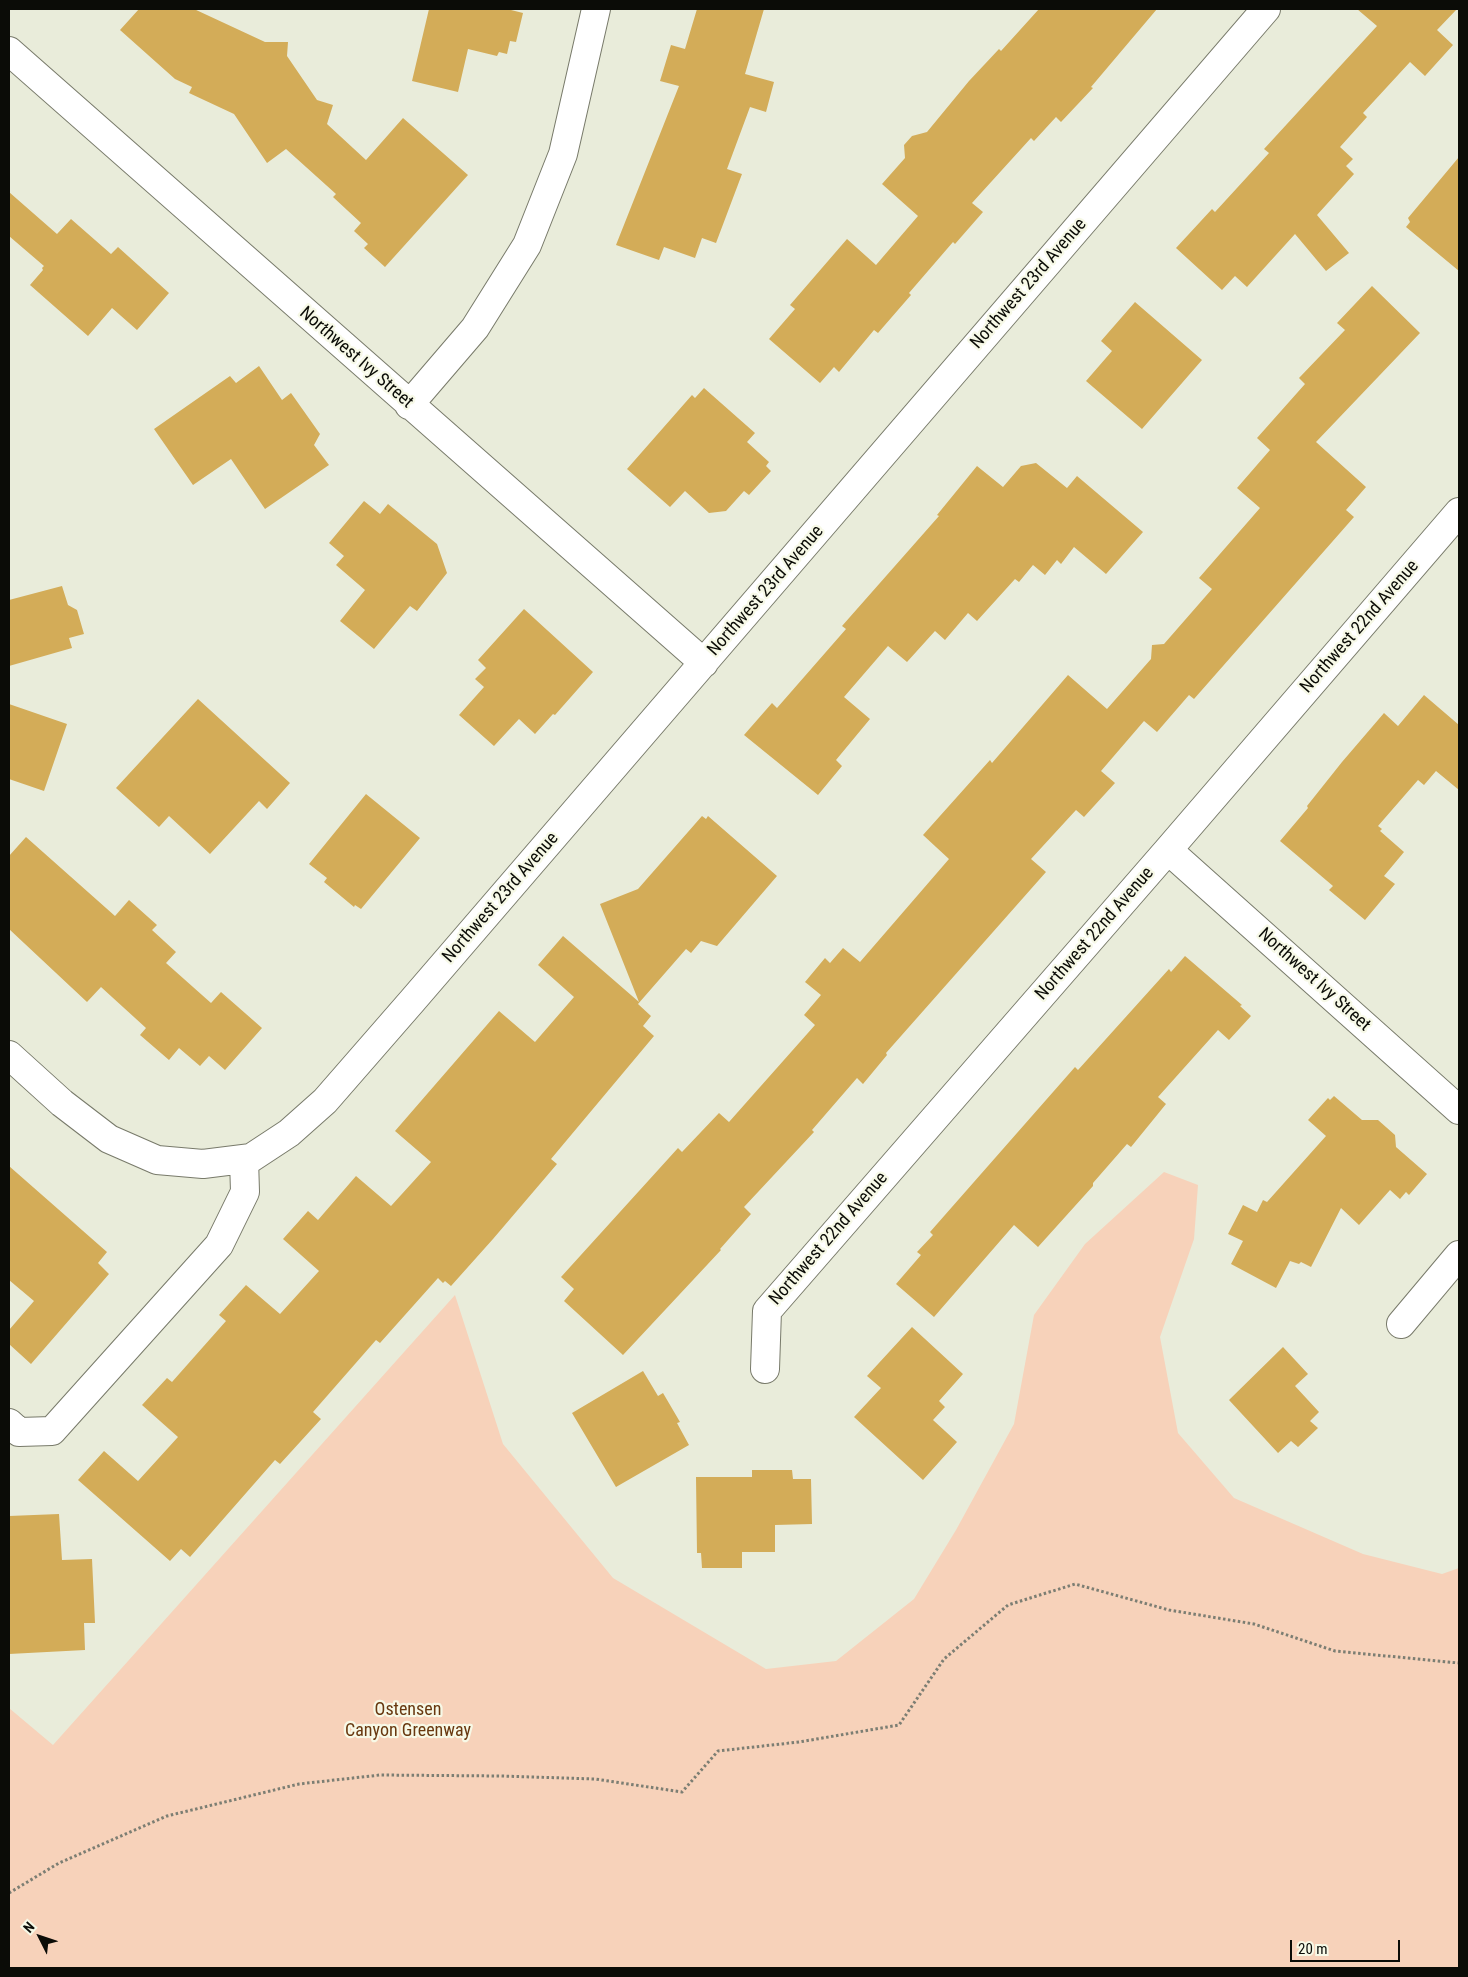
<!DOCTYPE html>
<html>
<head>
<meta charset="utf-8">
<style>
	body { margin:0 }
	#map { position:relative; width:1468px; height:1977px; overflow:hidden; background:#e9ecda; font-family:"Roboto Condensed",sans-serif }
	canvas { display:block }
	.frame { position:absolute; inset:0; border:10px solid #0b0c07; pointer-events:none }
	.north { position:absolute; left:15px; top:1912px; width:50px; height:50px; -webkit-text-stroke:4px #f7f9e7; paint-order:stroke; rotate:311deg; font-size:14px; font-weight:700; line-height:20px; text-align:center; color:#0b0c07 }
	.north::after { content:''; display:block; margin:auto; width:18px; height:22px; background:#0b0c07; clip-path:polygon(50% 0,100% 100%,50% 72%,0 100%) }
	.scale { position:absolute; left:1290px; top:1940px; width:110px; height:22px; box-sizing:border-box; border:2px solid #0b0c07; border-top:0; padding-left:6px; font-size:15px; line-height:18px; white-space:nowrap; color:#0b0c07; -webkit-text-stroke:4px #f7f9e7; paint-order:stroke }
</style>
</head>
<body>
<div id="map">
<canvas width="1468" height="1977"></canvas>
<div class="frame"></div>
<div class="north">N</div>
<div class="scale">20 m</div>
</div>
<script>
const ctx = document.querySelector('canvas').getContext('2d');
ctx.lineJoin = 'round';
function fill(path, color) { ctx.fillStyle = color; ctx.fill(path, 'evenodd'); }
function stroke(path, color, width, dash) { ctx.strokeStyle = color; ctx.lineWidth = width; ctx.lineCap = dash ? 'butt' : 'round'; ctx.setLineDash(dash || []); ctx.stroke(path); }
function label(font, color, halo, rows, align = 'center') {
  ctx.font = font + ' "Roboto Condensed",sans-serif'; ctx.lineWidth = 4.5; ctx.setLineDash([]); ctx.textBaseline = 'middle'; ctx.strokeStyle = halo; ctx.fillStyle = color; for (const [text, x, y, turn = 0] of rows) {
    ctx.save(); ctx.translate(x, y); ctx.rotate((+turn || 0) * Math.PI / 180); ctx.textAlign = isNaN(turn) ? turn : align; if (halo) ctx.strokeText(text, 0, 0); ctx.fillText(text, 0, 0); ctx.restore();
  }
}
const green = new Path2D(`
	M 1164,1172 L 1198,1185 L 1194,1239 L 1160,1337 L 1178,1433 L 1234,1498 L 1363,1554 L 1442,1574 L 1459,1568 L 1459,1968 L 9,1968 L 9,1708 L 53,1745 L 455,1295 L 503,1444 L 613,1578 L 766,1669 L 836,1661 L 914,1599 L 956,1530 L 1014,1424 L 1034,1315 L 1085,1244 Z`);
const building = new Path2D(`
	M 139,9 L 194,9 L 265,42 L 288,42 L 287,56 L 317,100 L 333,105 L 327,124 L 366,160 L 403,118 L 468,175 L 385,267 L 364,248 L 368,244 L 354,231 L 361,223 L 333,197 L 336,194 L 286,149 L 267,163 L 234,114 L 189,93 L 192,87 L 175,79 L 120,30 Z
	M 429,9 L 507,9 L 523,13 L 516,42 L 510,41 L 507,54 L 499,52 L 497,56 L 468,49 L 458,92 L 412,81 Z
	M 697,9 L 764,9 L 745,74 L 774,82 L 766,112 L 750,107 L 727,169 L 742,174 L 716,243 L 702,238 L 695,258 L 664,247 L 659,260 L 616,245 L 679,86 L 660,81 L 671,45 L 685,49 Z
	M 1039,9 L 1157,9 L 1091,87 L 1093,88 L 1061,122 L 1056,117 L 1034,141 L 1031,138 L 972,203 L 983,212 L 955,244 L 953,242 L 909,293 L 911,295 L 878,333 L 874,330 L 839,372 L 834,367 L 820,383 L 769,339 L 795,309 L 790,305 L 847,239 L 876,265 L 918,216 L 882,184 L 905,158 L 904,145 L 912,136 L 927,132 L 969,81 L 999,49 L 1001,51 Z
	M 1357,9 L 1457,9 L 1437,30 L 1453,45 L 1425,76 L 1410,62 L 1363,113 L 1367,117 L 1340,147 L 1353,159 L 1346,166 L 1354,174 L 1317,215 L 1349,253 L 1326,271 L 1295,234 L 1247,287 L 1235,276 L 1222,290 L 1176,248 L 1212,209 L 1215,212 L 1269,153 L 1264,149 L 1377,26 Z
	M 1459,157 L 1459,271 L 1406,227 L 1410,222 L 1408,218 Z
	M 9,192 L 57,234 L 71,219 L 111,254 L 118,247 L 169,293 L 137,330 L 112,308 L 88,336 L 30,285 L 43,270 L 42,268 L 44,266 L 9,236 Z
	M 1372,286 L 1420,333 L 1316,442 L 1366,487 L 1346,510 L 1354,517 L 1194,699 L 1189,695 L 1157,732 L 1144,721 L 1101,771 L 1115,783 L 1084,817 L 1076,810 L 1031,859 L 1046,872 L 886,1053 L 887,1055 L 863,1084 L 857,1078 L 812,1130 L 814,1132 L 744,1207 L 751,1214 L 720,1249 L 721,1250 L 623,1355 L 564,1301 L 574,1289 L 561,1277 L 678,1148 L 682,1152 L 719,1113 L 729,1122 L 815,1025 L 804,1015 L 821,995 L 805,982 L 825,958 L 830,963 L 843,948 L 860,962 L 949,859 L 923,835 L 990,760 L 992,763 L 1068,675 L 1107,709 L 1151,659 L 1152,645 L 1164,644 L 1212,589 L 1199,578 L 1260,508 L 1237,488 L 1270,450 L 1257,438 L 1305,384 L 1299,378 L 1345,330 L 1337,323 Z
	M 1135,302 L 1202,360 L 1142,429 L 1086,381 L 1112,351 L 1101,341 Z
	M 259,366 L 282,400 L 291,393 L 320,434 L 314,445 L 329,465 L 265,509 L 231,459 L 193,485 L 154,429 L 230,376 L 236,383 Z
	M 704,388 L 755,433 L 747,442 L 769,462 L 766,466 L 771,471 L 749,495 L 744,491 L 726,511 L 709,513 L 685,491 L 670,507 L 627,469 L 692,395 L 695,398 Z
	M 1036,463 L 1067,488 L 1077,476 L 1143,532 L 1106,574 L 1074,547 L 1061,564 L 1057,560 L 1045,575 L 1033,565 L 1019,582 L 1015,579 L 977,621 L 968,613 L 945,640 L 935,631 L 907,662 L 888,646 L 844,697 L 870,719 L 836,760 L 842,766 L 818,795 L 744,735 L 772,703 L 777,708 L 846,629 L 842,626 L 939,516 L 937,515 L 977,466 L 1003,487 L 1021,466 Z
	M 364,501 L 380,514 L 388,504 L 437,544 L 447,573 L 417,611 L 410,606 L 374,649 L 340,621 L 365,590 L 336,565 L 344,556 L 329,543 Z
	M 62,586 L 68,605 L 77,610 L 84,634 L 69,638 L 72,648 L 9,666 L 9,600 Z
	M 524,609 L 593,672 L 555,715 L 553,714 L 535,734 L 519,719 L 494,746 L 459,715 L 484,687 L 475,679 L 486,668 L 478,660 Z
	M 1424,695 L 1459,725 L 1459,790 L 1436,771 L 1424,785 L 1418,780 L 1378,826 L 1382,829 L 1380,831 L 1404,852 L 1384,876 L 1395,884 L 1365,920 L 1329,890 L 1333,886 L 1280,841 L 1308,808 L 1307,806 L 1342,762 L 1384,713 L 1398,726 Z
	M 198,699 L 290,783 L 267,809 L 259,801 L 210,854 L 169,816 L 159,827 L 116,788 Z
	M 9,704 L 67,724 L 44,791 L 9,779 Z
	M 366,794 L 420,838 L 361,909 L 355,905 L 354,907 L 324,882 L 327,878 L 309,864 Z
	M 702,816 L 706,819 L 708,816 L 777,876 L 717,946 L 701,941 L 691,953 L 686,949 L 638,1004 L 651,1016 L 643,1026 L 654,1036 L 551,1159 L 557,1164 L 493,1239 L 451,1286 L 445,1281 L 443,1283 L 438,1278 L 380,1343 L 376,1340 L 313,1412 L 321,1419 L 280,1464 L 275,1460 L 190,1557 L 181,1549 L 170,1561 L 78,1480 L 104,1451 L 138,1481 L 178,1437 L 142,1405 L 167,1378 L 172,1382 L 226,1321 L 219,1315 L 246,1285 L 280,1314 L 319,1271 L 283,1239 L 308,1211 L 318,1220 L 356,1176 L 391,1206 L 431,1162 L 395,1131 L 499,1011 L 535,1042 L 574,997 L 538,965 L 563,936 L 639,1002 L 600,904 L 638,889 Z
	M 26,837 L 115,916 L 129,900 L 157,925 L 152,930 L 176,952 L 166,963 L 211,1003 L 221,992 L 262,1028 L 225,1070 L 209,1056 L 200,1066 L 179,1048 L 169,1060 L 140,1035 L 146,1028 L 101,987 L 87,1002 L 9,929 L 9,856 Z
	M 1185,956 L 1242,1005 L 1240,1006 L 1251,1016 L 1229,1040 L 1218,1030 L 1158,1097 L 1166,1104 L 1131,1147 L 1127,1144 L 1093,1183 L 1093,1186 L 1038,1247 L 1014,1225 L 934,1317 L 896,1284 L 921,1255 L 917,1252 L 933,1235 L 930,1232 L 1075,1067 L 1078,1070 L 1169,969 L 1171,972 Z
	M 1334,1096 L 1362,1120 L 1378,1120 L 1395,1135 L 1396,1147 L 1427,1174 L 1409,1195 L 1406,1192 L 1400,1199 L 1390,1190 L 1359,1225 L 1341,1208 L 1311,1267 L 1301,1262 L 1299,1264 L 1290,1261 L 1276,1288 L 1231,1264 L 1243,1241 L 1228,1234 L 1243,1205 L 1257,1212 L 1263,1200 L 1267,1202 L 1326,1136 L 1308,1120 L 1328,1098 L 1330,1100 Z
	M 9,1166 L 107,1252 L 98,1263 L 109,1274 L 31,1364 L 9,1344 L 9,1330 L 34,1301 L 9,1280 Z
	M 912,1327 L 963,1374 L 939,1401 L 945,1407 L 933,1420 L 957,1442 L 923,1480 L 854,1417 L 881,1388 L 867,1376 Z
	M 1283,1347 L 1308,1374 L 1295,1386 L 1319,1412 L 1310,1421 L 1318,1428 L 1298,1447 L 1291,1441 L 1278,1453 L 1229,1400 Z
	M 643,1371 L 658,1396 L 663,1393 L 680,1422 L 677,1423 L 689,1445 L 616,1487 L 572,1413 Z
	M 752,1470 L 792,1470 L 793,1479 L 811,1479 L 812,1524 L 775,1525 L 775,1552 L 742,1552 L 742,1568 L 702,1568 L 701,1553 L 697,1553 L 696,1477 L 752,1477 Z
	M 59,1514 L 62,1560 L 92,1559 L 95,1623 L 84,1623 L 85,1650 L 9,1654 L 9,1516 Z`);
const path = new Path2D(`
	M 9,1893 L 59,1863 L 167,1816 L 299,1784 L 380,1775 L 501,1776 L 595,1779 L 682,1792 L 718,1751 L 799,1742 L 899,1725 L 944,1659 L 1008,1605 L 1075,1584 L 1169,1610 L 1254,1624 L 1335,1651 L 1459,1663`);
const minor = new Path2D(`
	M 9,51 L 704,663
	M 409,405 L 475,328 L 527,245 L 563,154 L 596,9
	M 1168,850 L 1459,1110
	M 9,1055 L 62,1103 L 109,1139 L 157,1160 L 203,1164 L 251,1158 L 289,1133 L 325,1101 L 413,1000 L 1266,9
	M 1401,1324 L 1459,1255
	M 765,1369 L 767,1311 L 1168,850 L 1459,512
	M 9,1423 L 19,1432 L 52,1431 L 219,1245 L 245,1192 L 244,1159`);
const streetNames = [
	["Northwest 23rd Avenue",1029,284,-49],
	["Northwest Ivy Street",356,358,41],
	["Northwest 23rd Avenue",766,591,-49],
	["Northwest 22nd Avenue",1360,627,-49],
	["Northwest 23rd Avenue",501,898,-49],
	["Northwest 22nd Avenue",1095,934,-49],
	["Northwest Ivy Street",1314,980,42],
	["Northwest 22nd Avenue",829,1239,-49]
];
const parkNames = [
	["Ostensen",408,1710],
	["Canyon Greenway",408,1731]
];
fill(green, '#f7d2ba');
fill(building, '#d3ac58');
stroke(minor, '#787a6a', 30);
stroke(path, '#7c7e73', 3, [2.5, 2.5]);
stroke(minor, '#fff', 28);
label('18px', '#0b0c07', '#f7f9e7', streetNames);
label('18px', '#68380f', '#f7f9e7', parkNames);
</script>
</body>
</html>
